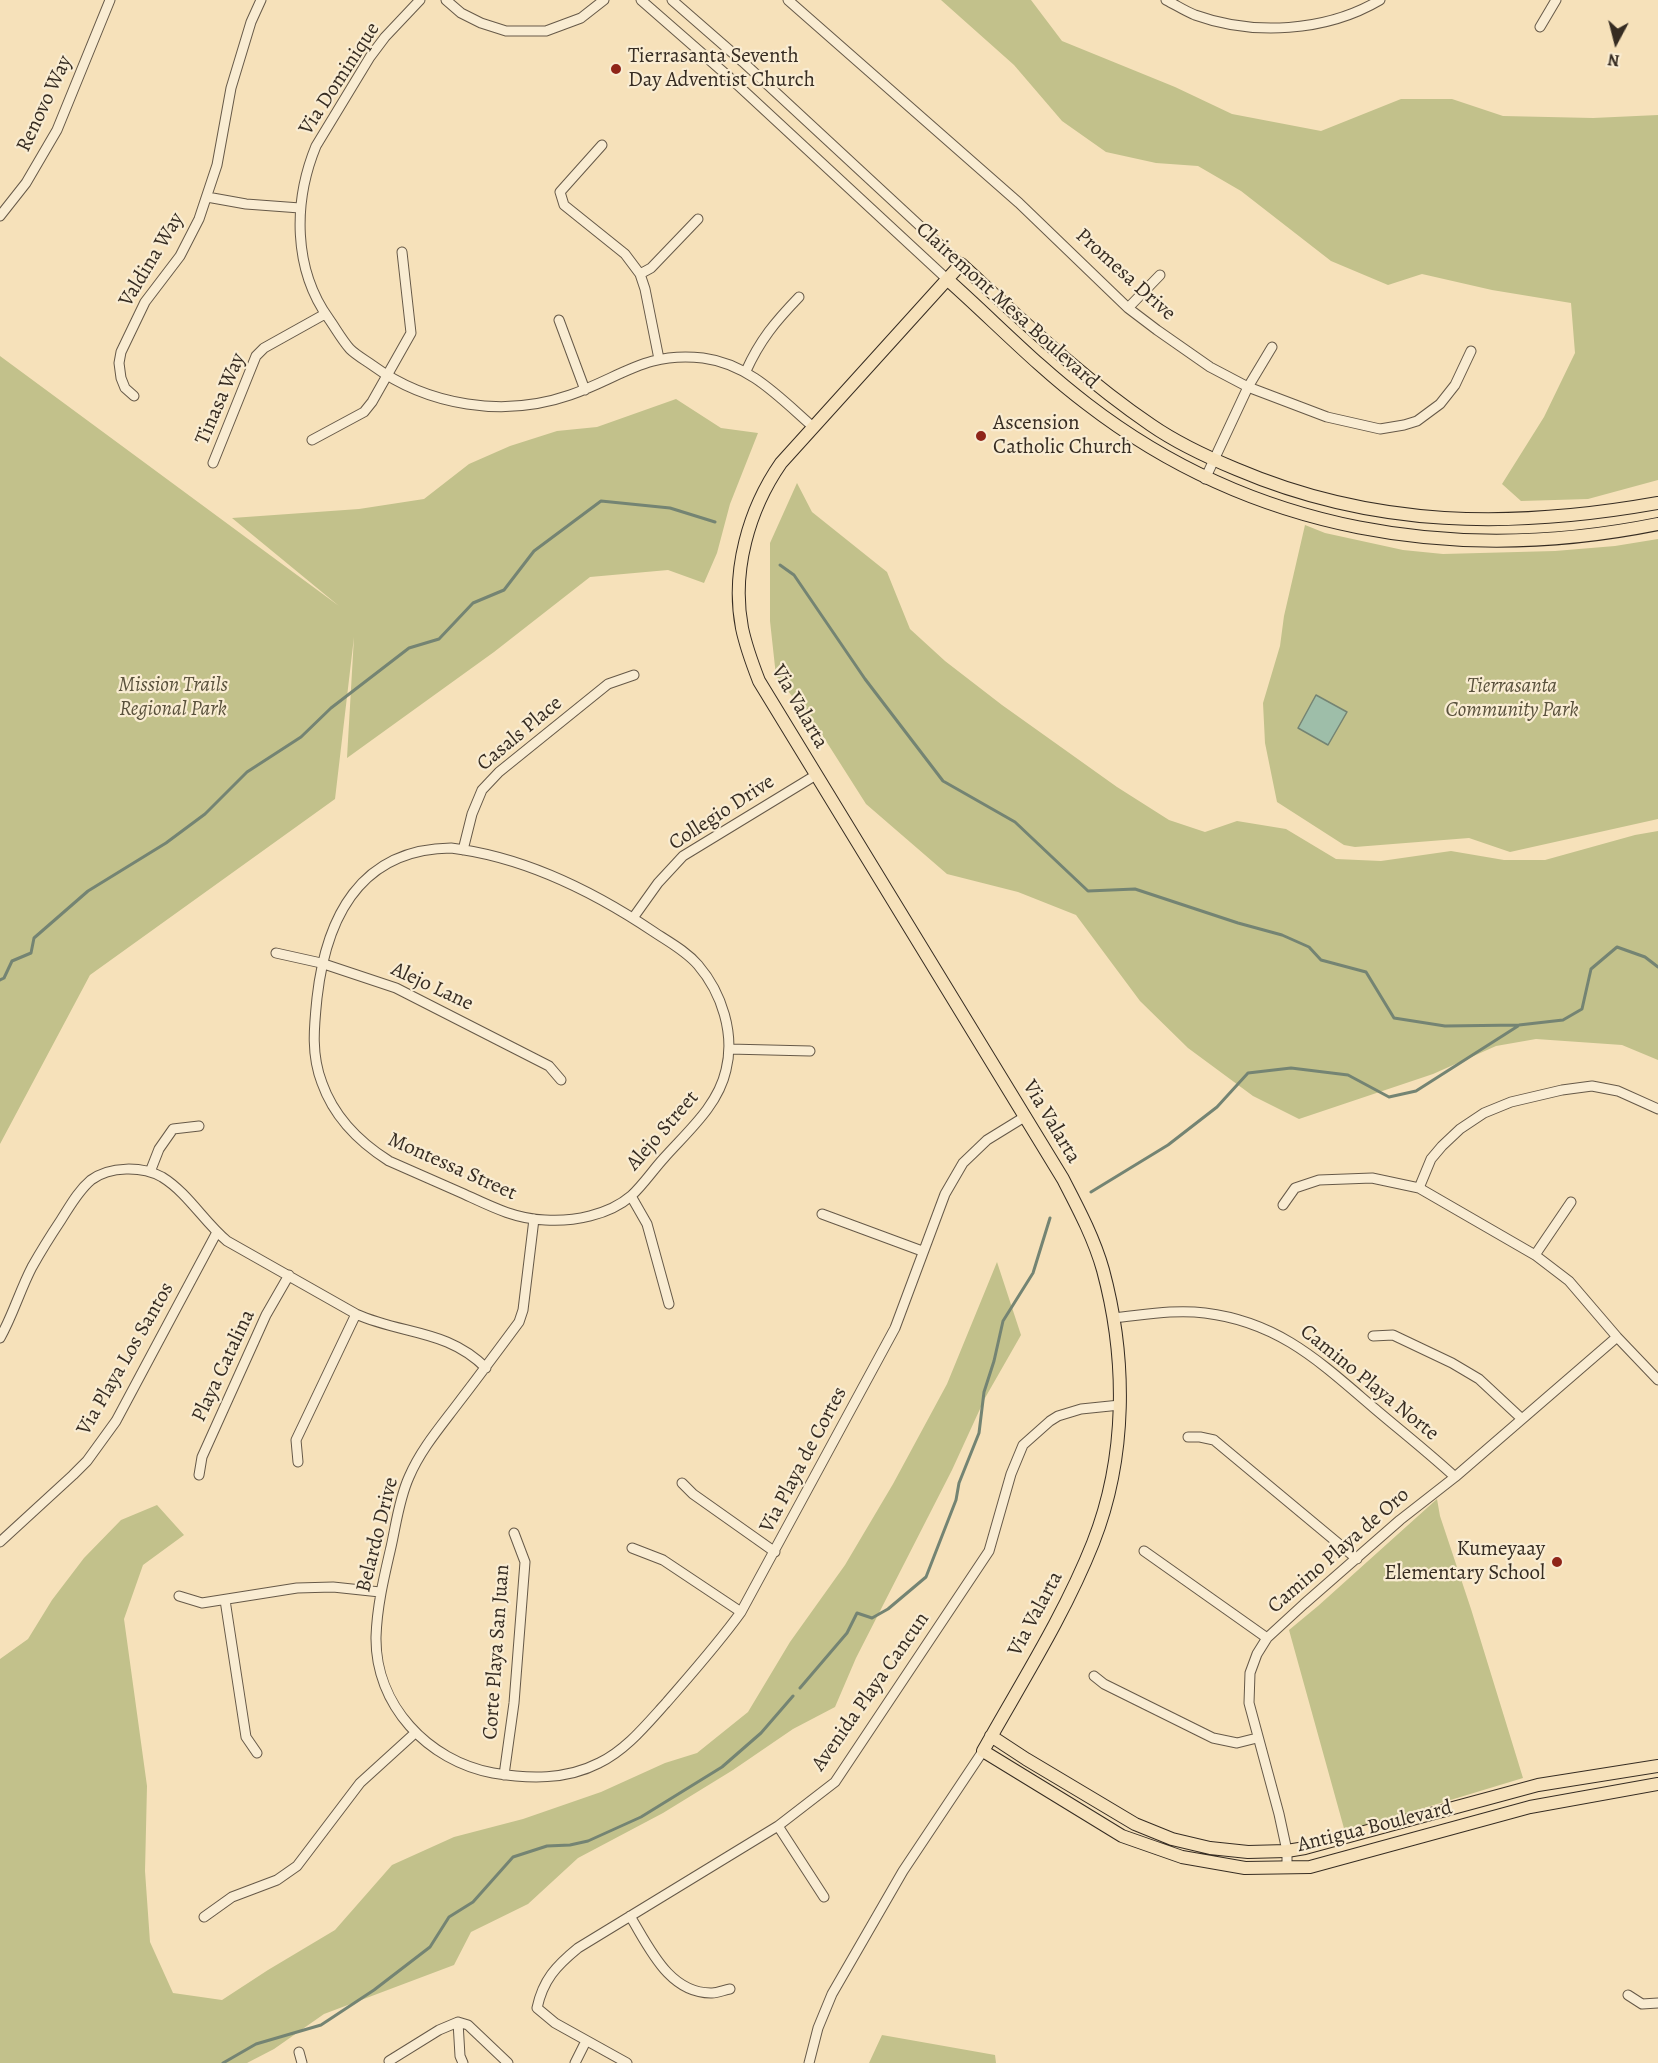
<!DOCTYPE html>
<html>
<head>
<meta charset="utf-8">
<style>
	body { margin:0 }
	#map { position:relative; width:1658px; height:2063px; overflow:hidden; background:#f6e1ba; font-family:Alegreya,serif }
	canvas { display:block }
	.north { position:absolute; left:1586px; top:12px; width:60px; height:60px; -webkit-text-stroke:4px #f9ecd2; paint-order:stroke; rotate:187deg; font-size:16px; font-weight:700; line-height:24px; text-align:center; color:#362c22 }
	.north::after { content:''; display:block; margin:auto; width:21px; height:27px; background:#362c22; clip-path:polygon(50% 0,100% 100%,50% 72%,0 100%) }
</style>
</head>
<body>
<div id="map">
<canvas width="1658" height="2063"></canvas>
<div class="north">N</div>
</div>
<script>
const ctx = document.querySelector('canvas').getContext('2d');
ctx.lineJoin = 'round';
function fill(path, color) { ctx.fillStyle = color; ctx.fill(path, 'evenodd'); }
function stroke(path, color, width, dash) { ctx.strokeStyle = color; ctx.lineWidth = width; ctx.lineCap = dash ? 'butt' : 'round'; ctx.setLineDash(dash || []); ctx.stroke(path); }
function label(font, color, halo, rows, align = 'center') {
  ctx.font = font + ' Alegreya,serif'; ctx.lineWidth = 4.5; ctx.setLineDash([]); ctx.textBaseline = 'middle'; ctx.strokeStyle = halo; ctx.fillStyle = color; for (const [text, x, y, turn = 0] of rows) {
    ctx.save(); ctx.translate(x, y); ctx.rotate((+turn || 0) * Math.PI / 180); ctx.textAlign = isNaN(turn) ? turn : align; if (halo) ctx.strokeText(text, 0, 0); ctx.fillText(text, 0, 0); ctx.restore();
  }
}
const green = new Path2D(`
	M 941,0 L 1031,0 L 1062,41 L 1175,87 L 1232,114 L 1321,131 L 1401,99 L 1452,99 L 1503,116 L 1593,118 L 1658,115 L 1658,480 L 1588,499 L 1521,501 L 1502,484 L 1544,417 L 1575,353 L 1571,303 L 1492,290 L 1422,274 L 1388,285 L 1331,261 L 1241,191 L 1198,166 L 1156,163 L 1106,152 L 1062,121 L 1014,65 Z
	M 0,356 L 339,606 L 232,518 L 359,509 L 424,499 L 469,464 L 510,446 L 557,431 L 597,427 L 676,399 L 721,428 L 758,433 L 730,504 L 717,553 L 704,583 L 668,570 L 590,577 L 494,652 L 347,758 L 354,637 L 335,799 L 90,975 L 0,1144 Z
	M 797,483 L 812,512 L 887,572 L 910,629 L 945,661 L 1002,705 L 1117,787 L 1169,820 L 1205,832 L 1237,821 L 1286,829 L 1336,859 L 1381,861 L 1451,851 L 1504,860 L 1545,860 L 1635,835 L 1658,831 L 1658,1060 L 1622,1045 L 1536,1039 L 1496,1046 L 1433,1074 L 1299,1119 L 1253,1096 L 1188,1048 L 1140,1001 L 1076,915 L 1018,892 L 947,874 L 866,804 L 819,730 L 776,676 L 770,621 L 770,543 Z
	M 1305,525 L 1325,533 L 1403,550 L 1443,554 L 1555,551 L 1615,546 L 1658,539 L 1658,819 L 1510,852 L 1469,838 L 1355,847 L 1344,845 L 1277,802 L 1265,743 L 1263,703 L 1280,646 L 1284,616 Z
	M 997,1262 L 1021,1335 L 985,1398 L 952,1470 L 856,1658 L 835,1707 L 793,1729 L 733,1770 L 663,1813 L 578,1858 L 528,1904 L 471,1932 L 454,1965 L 324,2014 L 274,2049 L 247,2063 L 0,2063 L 0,1659 L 28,1639 L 52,1600 L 84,1558 L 121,1520 L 157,1505 L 184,1535 L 143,1565 L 124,1619 L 147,1786 L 145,1871 L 150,1942 L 173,1993 L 222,2000 L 268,1970 L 335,1930 L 392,1865 L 454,1837 L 523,1819 L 601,1792 L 665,1763 L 697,1753 L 748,1712 L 790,1642 L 845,1565 L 893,1484 L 947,1384 Z
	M 1437,1499 L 1440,1516 L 1471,1609 L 1523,1778 L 1345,1832 L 1289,1630 L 1318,1606 Z
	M 882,2035 L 995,2055 L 996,2063 L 869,2063 Z`);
const water = new Path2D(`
	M 1316,695 L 1347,712 L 1328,745 L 1298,728 Z`);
const stream = new Path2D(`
	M 780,565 L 794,575 L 865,679 L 943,781 L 1015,822 L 1088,891 L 1135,889 L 1238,923 L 1282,935 L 1309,947 L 1321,960 L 1366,972 L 1394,1018 L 1445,1026 L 1519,1025 L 1563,1020 L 1582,1009 L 1591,969 L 1617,947 L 1645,957 L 1658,967
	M 0,980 L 4,978 L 12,961 L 31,953 L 34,938 L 88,891 L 166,843 L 205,814 L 247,772 L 301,737 L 331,708 L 409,648 L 439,639 L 473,603 L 504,590 L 534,551 L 601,501 L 670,508 L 715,522
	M 1091,1192 L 1168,1145 L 1217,1107 L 1248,1073 L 1291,1068 L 1348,1075 L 1389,1097 L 1416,1091 L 1518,1026
	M 800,1688 L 847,1633 L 857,1613 L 872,1618 L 888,1609 L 926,1577 L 956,1500 L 959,1483 L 979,1433 L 984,1392 L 994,1361 L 1003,1321 L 1033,1273 L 1050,1218
	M 223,2063 L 256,2044 L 321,2025 L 374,1990 L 430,1947 L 449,1917 L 473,1902 L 513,1857 L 547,1846 L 570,1845 L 588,1841 L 641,1817 L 722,1767 L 761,1733 L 793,1696`);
const minor = new Path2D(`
	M 420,0 L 385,37 L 370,57 L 316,146 C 293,202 293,269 329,319 C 336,329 342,340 350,349 C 356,355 365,360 372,365 C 428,406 504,418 570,395 C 620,378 646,351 703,358 C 749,364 779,397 812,426
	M 446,0 L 461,13 L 481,23 L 506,31 L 546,31 L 581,18 L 604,0
	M 641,0 L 729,77 L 948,280
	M 672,0 L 743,62 L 961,264
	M 788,0 L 1019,203 L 1128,308 L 1157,330 L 1210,367 L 1248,387 L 1327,417 L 1380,429 L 1404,425 L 1417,421 L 1440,404 L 1455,385 L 1471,351
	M 1166,0 C 1176,5 1185,11 1195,15 C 1253,36 1326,32 1380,0
	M 1540,27 L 1556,0
	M 602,145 L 560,192 L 564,205 L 625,254 L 640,274 L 645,289 L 659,359
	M 207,197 L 246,204 L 300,208
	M 0,216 L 26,183 L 57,130 L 110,0
	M 640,274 L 651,268 L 698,219
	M 1128,308 L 1160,275
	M 559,320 L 585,390
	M 746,371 C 760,340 775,322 799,297
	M 134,396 L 125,388 L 121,378 L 119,363 L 121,352 L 145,302 L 180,256 L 199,219 L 217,165 L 231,88 L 251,22 L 261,0
	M 312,440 L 364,412 L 372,402 L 411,333 L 402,252
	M 213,463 L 256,356 L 264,348 L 325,314
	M 1205,479 L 1248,387 L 1272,347
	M 451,848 C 525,857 593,891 654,932 C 669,942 686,951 698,965 C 722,993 735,1034 726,1070 C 718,1106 687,1132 664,1158 C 653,1170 643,1185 631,1196 C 609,1215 573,1222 545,1220 C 515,1219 490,1206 464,1194 C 439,1183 414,1172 389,1161 C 359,1142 334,1117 322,1083 C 311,1055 314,1027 317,998 C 326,918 360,849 451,848 Z
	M 463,850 L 472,814 L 482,790 L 499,772 L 608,684 L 634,675
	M 633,918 L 658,883 L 683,856 L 816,775
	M 276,953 L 321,963 L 396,988 L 549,1066 L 561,1080
	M 729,1049 L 810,1051
	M 150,1172 L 159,1149 L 173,1129 L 199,1126
	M 1419,1188 L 1431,1159 L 1442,1146 L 1460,1129 L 1484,1113 L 1511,1102 L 1562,1090 L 1592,1086 L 1618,1091 L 1658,1109
	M 631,1196 L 647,1224 L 669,1304
	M 1283,1205 L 1295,1188 L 1319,1180 L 1372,1178 L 1419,1188 L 1535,1255 L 1569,1281 L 1617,1337 L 1658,1380
	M 822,1214 L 922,1251
	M 534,1219 L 523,1310 L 519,1322 C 499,1349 479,1376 459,1402 C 441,1426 421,1449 409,1477 C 399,1499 396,1525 391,1547 C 384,1577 377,1606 376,1637 C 375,1705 428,1761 493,1773 C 529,1779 566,1780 599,1763 C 626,1750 646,1725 666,1703 C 692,1673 718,1644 741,1612 L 895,1328 L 945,1194 L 963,1163 L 987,1140 L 1026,1116
	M 1535,1255 L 1571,1202
	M 1113,1318 C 1144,1315 1174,1309 1205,1313 C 1279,1322 1320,1362 1374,1408 C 1401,1431 1429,1453 1455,1477
	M 1373,1336 L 1393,1335 L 1452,1363 L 1479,1379 L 1522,1419
	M 0,1338 C 13,1315 20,1290 32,1267 C 41,1251 51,1235 61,1220 C 70,1206 78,1191 91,1180 C 110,1166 142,1166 162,1177 C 188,1193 204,1222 227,1241 L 356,1314 C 403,1335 447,1329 486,1368
	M 1188,1437 L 1200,1437 L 1214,1440 L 1357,1559
	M 298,1462 L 296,1440 L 356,1314
	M 199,1475 L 202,1457 L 266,1315 L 289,1275
	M 682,1483 L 693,1494 L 775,1552
	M 0,1542 L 73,1475 L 87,1461 L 116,1421 L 217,1232
	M 632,1548 L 663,1560 L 741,1612
	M 1144,1551 L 1267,1638
	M 179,1596 L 202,1603 L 297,1588 L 333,1587 L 380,1592
	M 225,1600 L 246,1737 L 257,1753
	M 1094,1676 L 1104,1684 L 1213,1738 L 1237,1743 L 1257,1738
	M 504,1775 L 514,1703 L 525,1562 L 514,1533
	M 778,1826 L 824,1897
	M 1287,1868 L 1287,1851 L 1279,1814 L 1249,1703 L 1250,1673 L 1257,1654 L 1267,1638 L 1304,1604 L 1400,1520 L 1455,1477 L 1617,1337
	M 630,1916 C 649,1947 669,1994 712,1993 C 718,1993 724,1990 730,1989
	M 204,1917 L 232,1897 L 277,1880 L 297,1866 L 360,1783 L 415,1733
	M 1628,1995 L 1642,2004 L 1658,2003
	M 458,2022 L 460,2056 L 463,2063
	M 299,2052 L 302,2063
	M 389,2061 L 439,2030 L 458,2022 L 468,2025 L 508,2063
	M 575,2063 L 586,2041
	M 627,2063 L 555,2023 L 537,2008 C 543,1980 556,1966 578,1948 L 778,1826 L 835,1782 L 989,1551 L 1011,1474 L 1023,1445 L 1050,1421 L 1058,1416 L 1081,1409 L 1120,1405
	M 809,2063 L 818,2028 L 832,1994 L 903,1871 L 983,1751`);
const major = new Path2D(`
	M 948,280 C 994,321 1038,367 1087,404 C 1253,532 1455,565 1658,524
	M 1658,503 C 1512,529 1374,528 1236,469 C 1207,457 1177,443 1151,425 C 1082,378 1023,321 961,264 L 781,463 C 749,509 731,571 742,628 C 746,647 752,663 759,681 L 1063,1179 C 1078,1208 1094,1238 1103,1270 C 1127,1359 1127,1457 1093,1543 C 1064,1616 1021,1683 983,1751 L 1122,1836 L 1182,1857 L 1245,1868 L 1310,1867 L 1530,1807 L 1658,1784
	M 991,1736 L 1026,1759 L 1135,1824 L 1172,1839 L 1210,1848 L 1248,1852 L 1287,1851 L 1305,1848 L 1538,1785 L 1658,1766`);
const markers = [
	[616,69,6,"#8f2418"],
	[981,436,6,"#8f2418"],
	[1557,1562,6,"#8f2418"]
];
const poiNames = [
	["Tierrasanta Seventh",628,57],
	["Day Adventist Church",628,81],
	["Ascension",993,424],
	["Catholic Church",993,448],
	["Kumeyaay",1545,1550,"right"],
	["Elementary School",1545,1574,"right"]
];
const streetNames = [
	["Via Dominique",340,79,-57],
	["Renovo Way",45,104,-65],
	["Valdina Way",152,260,-59],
	["Promesa Drive",1125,275,42],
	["Clairemont Mesa Boulevard",1007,306,42],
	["Tinasa Way",221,399,-67],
	["Via Valarta",799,707,60],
	["Casals Place",520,734,-40],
	["Collegio Drive",722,813,-33],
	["Alejo Lane",432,987,25],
	["Via Valarta",1051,1122,59],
	["Alejo Street",663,1131,-49],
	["Montessa Street",452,1167,24],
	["Via Playa Los Santos",126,1359,-60],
	["Playa Catalina",224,1366,-65],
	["Camino Playa Norte",1369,1383,39],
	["Via Playa de Cortes",804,1460,-62],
	["Belardo Drive",378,1535,-76],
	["Camino Playa de Oro",1339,1551,-41],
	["Via Valarta",1036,1614,-62],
	["Corte Playa San Juan",497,1652,-86],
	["Avenida Playa Cancun",871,1692,-55],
	["Antigua Boulevard",1375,1827,-14]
];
const parkNames = [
	["Mission Trails",173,686],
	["Regional Park",173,710],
	["Tierrasanta",1512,687],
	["Community Park",1512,711]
];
fill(green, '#c2c18b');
fill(water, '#9ebea9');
stroke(water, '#748473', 1.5);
stroke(stream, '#748473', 3);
stroke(minor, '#665948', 11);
stroke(major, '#362c22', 14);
stroke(minor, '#f9ecd2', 9);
stroke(major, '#f6e1ba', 12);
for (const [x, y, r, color] of markers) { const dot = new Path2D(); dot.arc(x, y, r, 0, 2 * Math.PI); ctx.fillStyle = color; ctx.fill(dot); stroke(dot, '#f9ecd2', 2); }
label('21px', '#362c22', '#f9ecd2', poiNames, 'left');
label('21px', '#362c22', '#f9ecd2', streetNames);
label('italic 21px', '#59513c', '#f9ecd2', parkNames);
</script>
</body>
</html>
